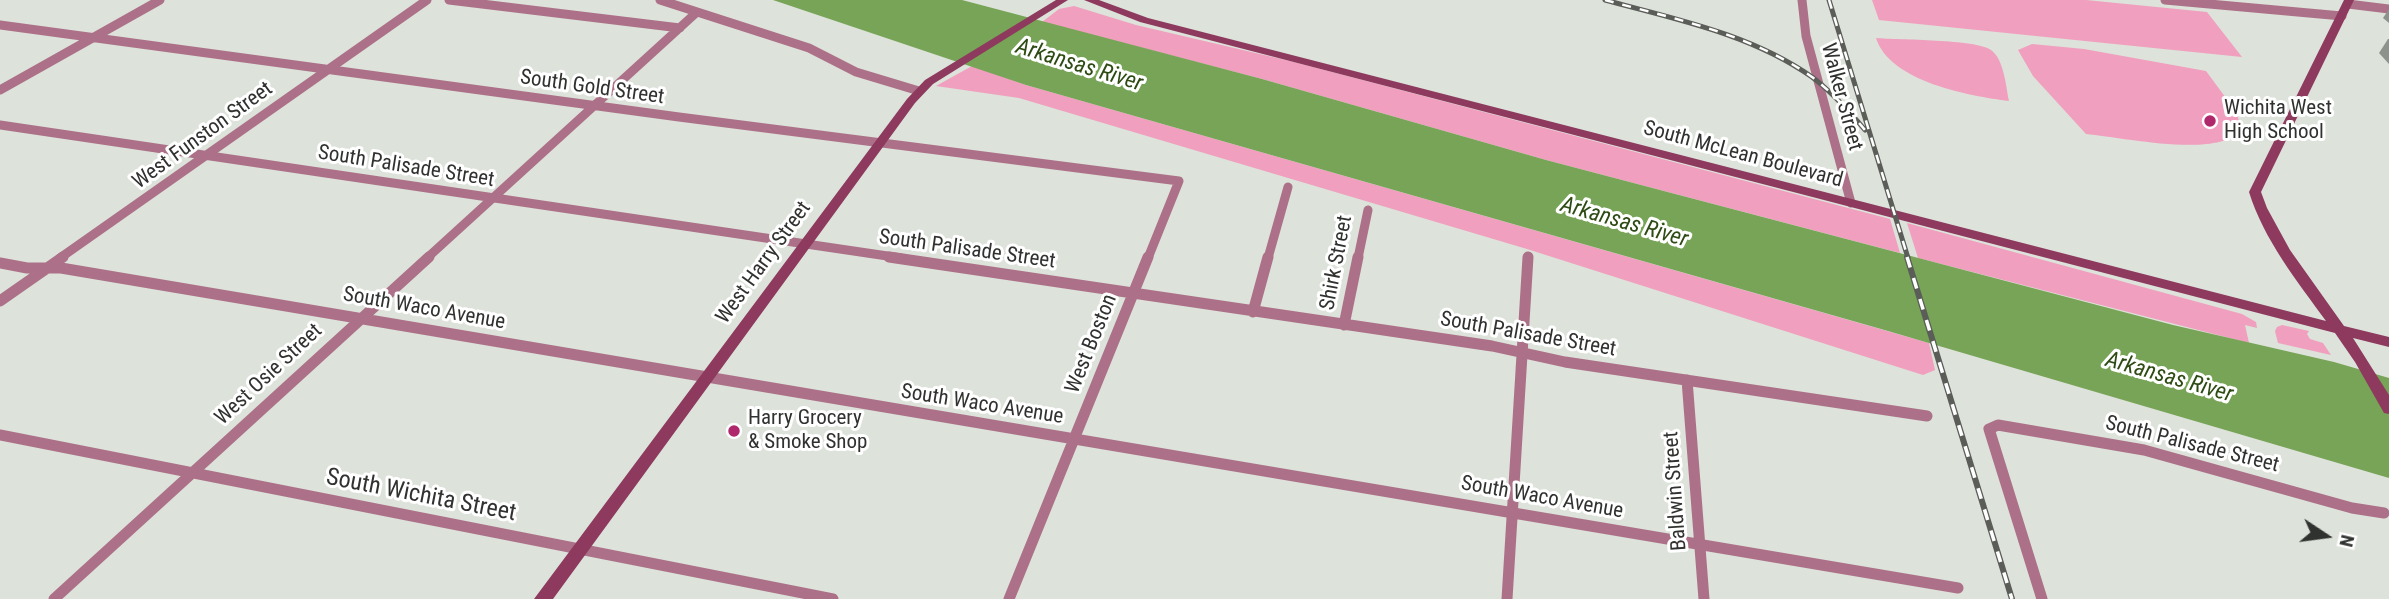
<!DOCTYPE html>
<html>
<head>
<meta charset="utf-8">
<style>
	body { margin:0 }
	#map { position:relative; width:2389px; height:599px; overflow:hidden; background:#dde2da; font-family:"Roboto Condensed",sans-serif }
	canvas { display:block }
	.north { position:absolute; left:2291px; top:501px; width:70px; height:70px; -webkit-text-stroke:5px #fff; paint-order:stroke; rotate:103deg; font-size:19px; font-weight:700; line-height:28px; text-align:center; color:#30322f }
	.north::after { content:''; display:block; margin:auto; width:24px; height:32px; background:#30322f; clip-path:polygon(50% 0,100% 100%,50% 72%,0 100%) }
</style>
</head>
<body>
<div id="map">
<canvas width="2389" height="599"></canvas>
<div class="north">N</div>
</div>
<script>
const ctx = document.querySelector('canvas').getContext('2d');
ctx.lineJoin = 'round';
function fill(path, color) { ctx.fillStyle = color; ctx.fill(path, 'evenodd'); }
function stroke(path, color, width, dash) { ctx.strokeStyle = color; ctx.lineWidth = width; ctx.lineCap = dash ? 'butt' : 'round'; ctx.setLineDash(dash || []); ctx.stroke(path); }
function label(font, color, halo, rows, align = 'center') {
  ctx.font = font + ' "Roboto Condensed",sans-serif'; ctx.lineWidth = 6; ctx.setLineDash([]); ctx.textBaseline = 'middle'; ctx.strokeStyle = halo; ctx.fillStyle = color; for (const [text, x, y, turn = 0] of rows) {
    ctx.save(); ctx.translate(x, y); ctx.rotate((+turn || 0) * Math.PI / 180); ctx.textAlign = isNaN(turn) ? turn : align; if (halo) ctx.strokeText(text, 0, 0); ctx.fillText(text, 0, 0); ctx.restore();
  }
}
const green = new Path2D(`
	M 1872,0 L 2086,0 L 2207,12 L 2242,57 L 1879,20 Z
	M 1074,6 L 1136,25 L 1294,62 L 1890,219 L 1900,253 L 1546,160 L 1262,79 L 1042,22 L 1059,9 Z
	M 1876,38 C 1898,40 1976,39 1991,50 C 2004,59 2006,87 2009,101 C 1970,96 1890,82 1876,38 Z
	M 2032,44 L 2084,49 L 2206,71 L 2237,113 L 2241,130 C 2219,159 2121,137 2086,134 L 2033,76 L 2018,50 Z
	M 972,66 L 1026,85 L 1929,343 L 1935,370 L 1923,375 L 1527,249 L 1019,98 L 936,86 Z
	M 1907,223 L 2242,314 L 2256,322 L 2257,328 L 2245,325 L 2249,343 L 1918,258 Z
	M 2282,325 L 2309,331 L 2307,334 L 2310,339 L 2323,343 L 2331,355 L 2278,343 L 2275,331 L 2277,327 Z`);
const water = new Path2D(`
	M 773,0 L 962,0 L 1262,79 L 1546,160 L 2173,325 L 2334,362 L 2389,378 L 2389,478 L 1888,331 L 1026,85 Z`);
const streetFar1 = new Path2D(`
	M 449,0 L 680,28
	M 660,0 L 809,48 L 856,72 L 919,91
	M 1802,0 L 1806,36 L 1851,203
	M 2165,0 L 2342,16
	M 2348,4 L 2389,9
	M 0,25 L 679,117 L 1179,181 L 1148,258
	M 0,90 L 160,0
	M 0,125 L 901,258
	M 60,258 L 427,0
	M 427,258 L 697,12
	M 1268,258 L 1288,187
	M 1358,258 L 1368,210`);
const street = new Path2D(`
	M 889,257 L 1492,346 L 1565,362 L 1927,416
	M 0,263 L 27,268 L 61,268 L 1958,588
	M 0,301 L 63,257
	M 1253,312 L 1268,257
	M 1344,325 L 1358,257
	M 1687,380 L 1704,599
	M 0,435 L 833,599
	M 54,599 L 429,257
	M 1009,599 L 1148,257
	M 1507,599 L 1528,257
	M 2042,599 L 1989,429 L 1998,425 L 2144,450 L 2352,508 L 2384,513`);
const secondary = new Path2D(`
	M 1056,0 L 1068,0 L 933,84 L 915,103 L 553,599 L 534,599 L 907,99 L 925,80 Z
	M 1084,0 L 1099,0 L 1148,18 L 2326,321 C 2297,281 2264,240 2249,192 L 2344,0 L 2354,0 L 2261,192 L 2267,208 L 2290,250 L 2344,326 L 2389,337 L 2389,347 L 2353,338 L 2389,395 L 2389,414 L 2384,413 L 2355,362 L 2335,333 L 1140,22 Z`);
const railFar1 = new Path2D(`
	M 1605,0 C 1675,19 1751,34 1812,77 C 1832,92 1849,111 1865,130
	M 1829,0 L 1908,258`);
const rail = new Path2D(`
	M 1907,257 L 2012,599`);
const wall = new Path2D(`
	M 2389,9 L 2389,23 L 2383,18 Z
	M 2388,39 L 2389,39 L 2389,64 L 2379,53 Z`);
const markers = [
	[2210,121,7,"#b0286c"],
	[734,431,7,"#b0286c"]
];
const streetNames = [
	["South Gold Street",592,88,8],
	["Walker Street",1841,97,75],
	["West Funston Street",203,136,-36],
	["South McLean Boulevard",1743,155,15],
	["South Palisade Street",406,167,9],
	["South Palisade Street",967,250,8],
	["West Harry Street",764,263,-54],
	["Shirk Street",1337,263,-79],
	["South Waco Avenue",424,309,10],
	["South Palisade Street",1528,335,10],
	["West Boston",1092,344,-68],
	["West Osie Street",269,375,-43],
	["South Waco Avenue",982,405,9],
	["South Palisade Street",2192,445,14],
	["Baldwin Street",1676,491,-94],
	["South Waco Avenue",1542,498,10]
];
const poiNames = [
	["Wichita West",2224,109],
	["High School",2224,133],
	["Harry Grocery",748,419],
	["& Smoke Shop",748,443]
];
const waterNames = [
	["Arkansas River",1079,66,17],
	["Arkansas River",1624,223,16],
	["Arkansas River",2169,378,16]
];
const nearStreetnames = [
	["South Wichita Street",421,496,11]
];
fill(green, '#f09fbe');
fill(water, '#77a456');
stroke(streetFar1, '#ac7188', 9);
stroke(street, '#ac7188', 11);
fill(secondary, '#8d3a5e');
stroke(railFar1, '#5a5d58', 5);
stroke(rail, '#5a5d58', 6);
stroke(railFar1, '#fff', 2.5, [9]);
stroke(rail, '#fff', 3.5, [11]);
fill(wall, '#8e928c');
for (const [x, y, r, color] of markers) { const dot = new Path2D(); dot.arc(x, y, r, 0, 2 * Math.PI); ctx.fillStyle = color; ctx.fill(dot); stroke(dot, '#fff', 2.5); }
label('21px', '#30322f', '#fff', streetNames);
label('21px', '#30322f', '#fff', poiNames, 'left');
label('italic 23px', '#2e4b14', '#fff', waterNames);
label('24px', '#30322f', '#fff', nearStreetnames);
</script>
</body>
</html>
